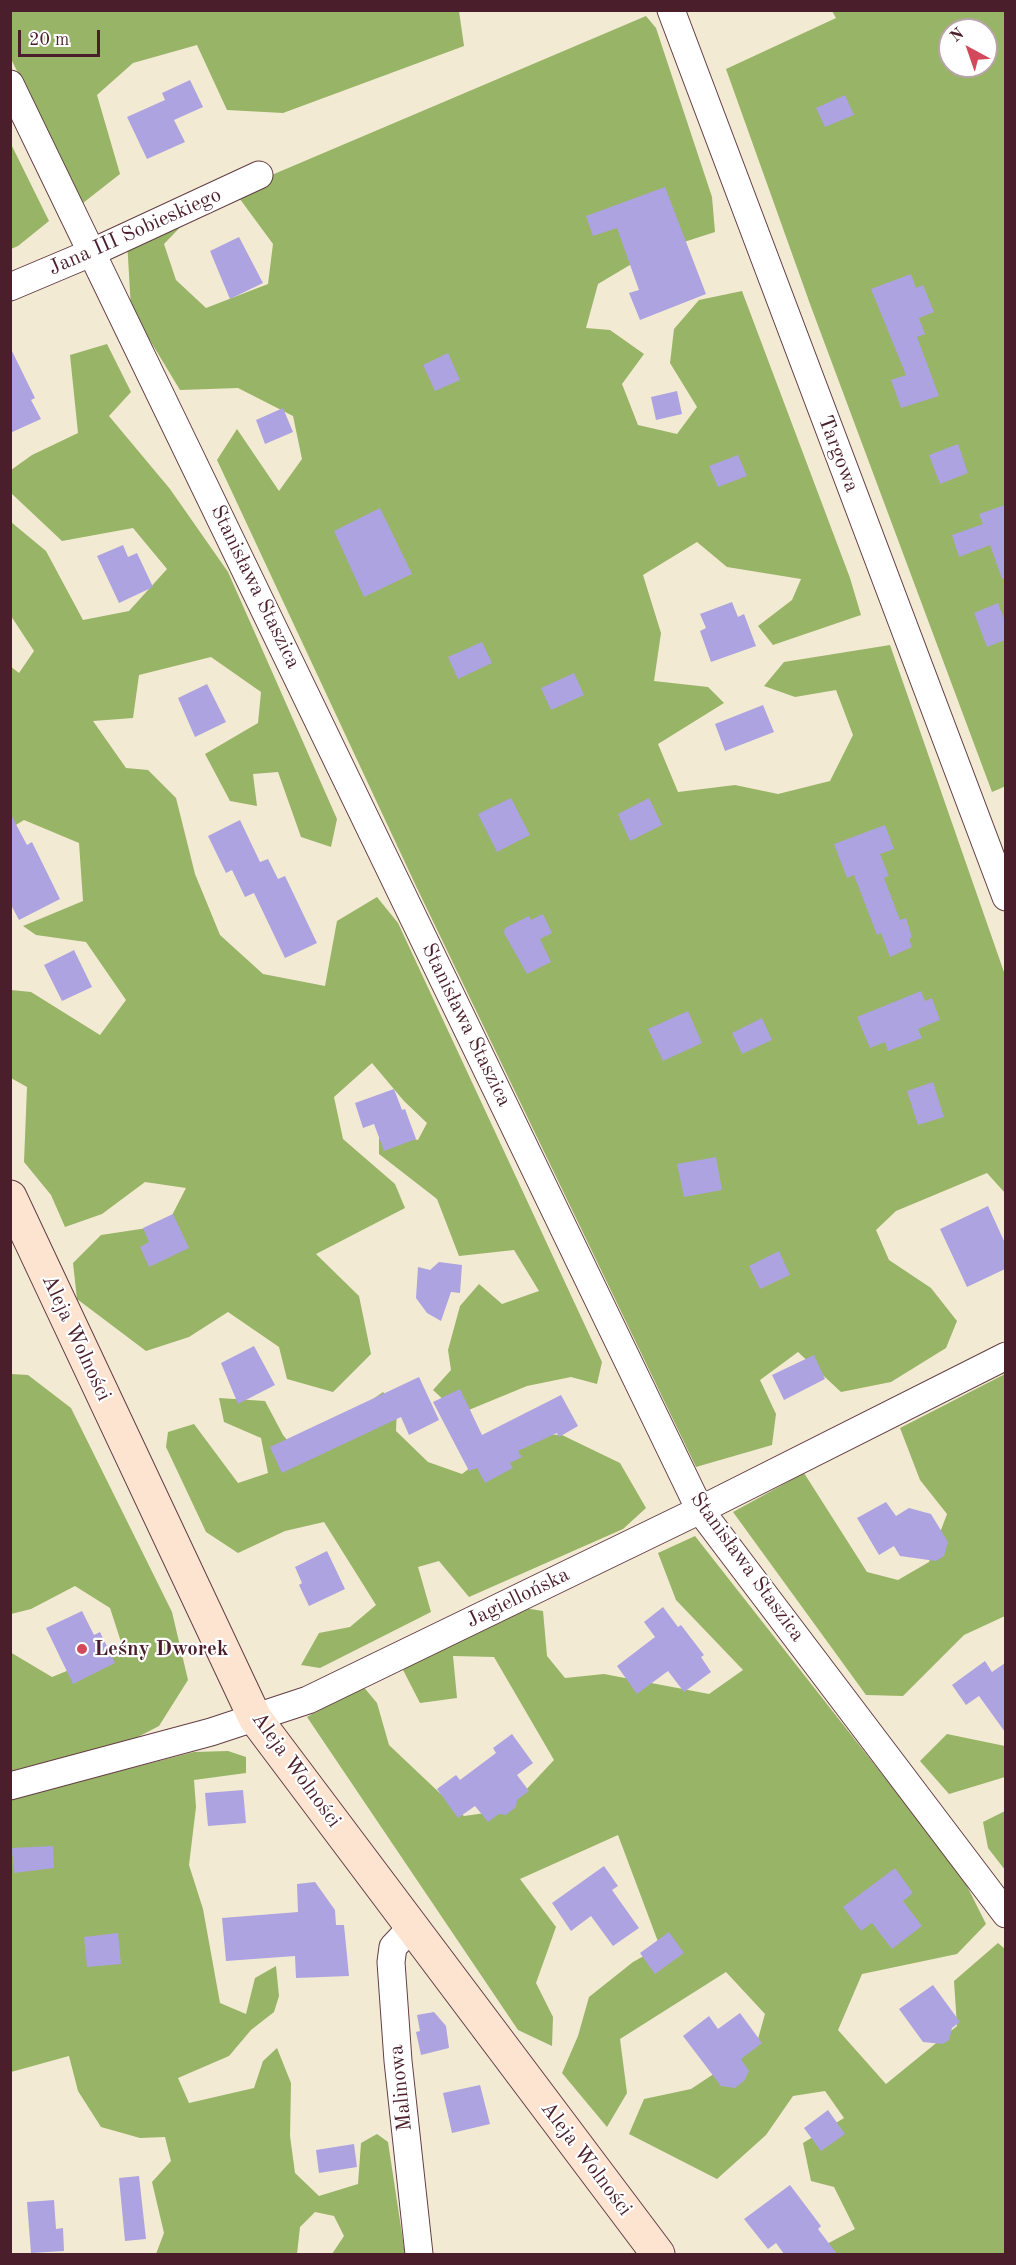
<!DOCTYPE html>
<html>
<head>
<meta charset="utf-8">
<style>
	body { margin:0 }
	#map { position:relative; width:1016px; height:2265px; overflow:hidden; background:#f3ead4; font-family:"Old Standard TT",serif }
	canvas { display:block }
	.frame { position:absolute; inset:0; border:12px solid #4a1f2b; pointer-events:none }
	.north { position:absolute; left:938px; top:18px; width:60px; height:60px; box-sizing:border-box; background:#fff; border:2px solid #b7a5aa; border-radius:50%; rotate:320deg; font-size:16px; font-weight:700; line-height:24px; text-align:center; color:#4a1f2b }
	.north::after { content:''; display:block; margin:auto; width:21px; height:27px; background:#d1495b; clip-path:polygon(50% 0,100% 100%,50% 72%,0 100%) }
	.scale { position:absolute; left:18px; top:30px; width:82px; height:27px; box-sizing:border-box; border:3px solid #4a1f2b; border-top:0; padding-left:8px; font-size:18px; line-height:21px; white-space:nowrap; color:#4a1f2b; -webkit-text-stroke:4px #fff; paint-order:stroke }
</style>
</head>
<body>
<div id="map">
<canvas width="1016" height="2265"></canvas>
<div class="frame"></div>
<div class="north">N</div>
<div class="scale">20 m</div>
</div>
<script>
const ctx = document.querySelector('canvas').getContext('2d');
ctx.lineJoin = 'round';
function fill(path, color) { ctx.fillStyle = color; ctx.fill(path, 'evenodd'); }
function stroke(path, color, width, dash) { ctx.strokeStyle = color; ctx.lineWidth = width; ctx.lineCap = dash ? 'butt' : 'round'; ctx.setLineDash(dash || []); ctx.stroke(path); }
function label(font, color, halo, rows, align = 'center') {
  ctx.font = font + ' "Old Standard TT",serif'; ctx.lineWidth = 4.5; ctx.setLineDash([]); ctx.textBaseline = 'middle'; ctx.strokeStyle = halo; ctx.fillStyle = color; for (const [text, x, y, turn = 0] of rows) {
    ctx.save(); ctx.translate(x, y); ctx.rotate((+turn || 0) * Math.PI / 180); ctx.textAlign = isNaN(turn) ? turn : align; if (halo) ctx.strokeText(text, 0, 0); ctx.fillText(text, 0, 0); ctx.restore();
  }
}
const forest = new Path2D(`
	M 11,10 L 459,11 L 464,46 L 283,113 L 227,110 L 197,45 L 133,63 L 97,95 L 120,174 L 83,203 L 11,59 Z
	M 832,11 L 1005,11 L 1006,786 L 992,792 L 810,304 L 726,69 L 836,18 ZM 950,30 L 986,30 L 986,66 L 950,66 Z
	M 646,16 L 656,28 L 712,197 L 715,232 L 650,253 L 598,284 L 586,328 L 610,330 L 644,354 L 622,384 L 638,425 L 677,434 L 697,407 L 670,363 L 674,329 L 699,300 L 742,291 L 850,578 L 861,615 L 773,645 L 758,626 L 792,600 L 801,579 L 727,567 L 697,542 L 643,575 L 661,633 L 654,681 L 708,687 L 724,703 L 658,744 L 678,792 L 735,785 L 778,794 L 830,781 L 853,735 L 836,690 L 795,697 L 764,686 L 784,662 L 890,645 L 1005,975 L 1005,1193 L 987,1173 L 896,1211 L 876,1230 L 889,1260 L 931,1288 L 957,1321 L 946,1348 L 891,1382 L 841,1392 L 798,1352 L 760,1380 L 776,1414 L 772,1445 L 696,1467 L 416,886 L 217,460 L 237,429 L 279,491 L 302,459 L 293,416 L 238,388 L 180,390 L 131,309 L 127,240 L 192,215 L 164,244 L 176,280 L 206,308 L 268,284 L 273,244 L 234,191 Z
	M 10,142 L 49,221 L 18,246 L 11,249 Z
	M 107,344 L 131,392 L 109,416 L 170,489 L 228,572 L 337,819 L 331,847 L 301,837 L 278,772 L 253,774 L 257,806 L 230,801 L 205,754 L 258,723 L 261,692 L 211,657 L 139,675 L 133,718 L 93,721 L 126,768 L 148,770 L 176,798 L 195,874 L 220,935 L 263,974 L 325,986 L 337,921 L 377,897 L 398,923 L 602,1362 L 597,1384 L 571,1377 L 527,1386 L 459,1414 L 433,1390 L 451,1370 L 448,1350 L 460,1306 L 479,1284 L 502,1304 L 539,1291 L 514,1250 L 459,1256 L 437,1199 L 379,1154 L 379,1130 L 418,1140 L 427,1123 L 404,1101 L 372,1063 L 334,1097 L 343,1139 L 395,1184 L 405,1208 L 316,1254 L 359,1296 L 371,1354 L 333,1392 L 287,1379 L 279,1347 L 228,1312 L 189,1337 L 146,1351 L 77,1299 L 73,1263 L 101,1235 L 167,1225 L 186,1188 L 145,1182 L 102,1214 L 65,1227 L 51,1195 L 24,1162 L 27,1087 L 11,1078 L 11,990 L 31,992 L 100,1035 L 126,1000 L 86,942 L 36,935 L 23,926 L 83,901 L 79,843 L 24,820 L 11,828 L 10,666 L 19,673 L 34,651 L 11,616 L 11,522 L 46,551 L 83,620 L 129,611 L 167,569 L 133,528 L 62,541 L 11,493 L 11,470 L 32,455 L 78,433 L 70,355 Z
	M 11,1374 L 28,1375 L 71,1408 L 172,1612 L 188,1680 L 159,1726 L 132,1740 L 11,1771 L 10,1652 L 52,1677 L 123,1648 L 110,1608 L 75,1586 L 31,1609 L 11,1614 Z
	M 1005,1374 L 1005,1616 L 964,1635 L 903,1696 L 866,1695 L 733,1512 L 804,1473 L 867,1572 L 898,1580 L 929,1562 L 947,1514 L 920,1480 L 900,1428 Z
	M 383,1392 L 397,1408 L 396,1431 L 428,1462 L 462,1474 L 522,1428 L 537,1434 L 562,1435 L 620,1463 L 646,1508 L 623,1529 L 469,1597 L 439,1561 L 418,1567 L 431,1612 L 320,1668 L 301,1665 L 319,1633 L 350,1627 L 376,1605 L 324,1522 L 285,1531 L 238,1553 L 206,1532 L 166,1447 L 168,1432 L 194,1424 L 238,1483 L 268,1473 L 261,1438 L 224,1422 L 219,1398 L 265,1401 L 283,1435 L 297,1452 Z
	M 695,1536 L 962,1876 L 986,1924 L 957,1954 L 862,1974 L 838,2030 L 886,2084 L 957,2026 L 954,1981 L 998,1943 L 1005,1949 L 1005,2254 L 808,2254 L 855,2229 L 834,2187 L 811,2181 L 803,2143 L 844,2118 L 825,2091 L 793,2096 L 766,2135 L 717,2179 L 629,2134 L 644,2099 L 691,2089 L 756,2046 L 765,2014 L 726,1972 L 620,2039 L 627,2093 L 607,2127 L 562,2073 L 578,2036 L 589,1997 L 633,1962 L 660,1947 L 618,1835 L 520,1879 L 556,1927 L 536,1983 L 553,2017 L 552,2046 L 518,2030 L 307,1717 L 362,1685 L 377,1703 L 389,1745 L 464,1816 L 507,1810 L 554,1760 L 494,1657 L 453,1656 L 457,1698 L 420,1703 L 402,1668 L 524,1608 L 543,1611 L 547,1656 L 565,1678 L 604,1674 L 709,1694 L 743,1670 L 676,1600 L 658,1553 Z
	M 947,1734 L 1005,1746 L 1005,1777 L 949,1794 L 920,1761 Z
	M 228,1751 L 246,1757 L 246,1773 L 194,1780 L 196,1807 L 189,1865 L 203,1909 L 220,2003 L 246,2014 L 255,1978 L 276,1966 L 279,1996 L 274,2012 L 251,2030 L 229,2056 L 178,2078 L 189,2103 L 254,2088 L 263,2061 L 277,2048 L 291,2083 L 290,2136 L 295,2173 L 319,2196 L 358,2184 L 361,2143 L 377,2134 L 388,2142 L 405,2254 L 332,2254 L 344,2236 L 334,2216 L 315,2212 L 300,2227 L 297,2254 L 156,2254 L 164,2233 L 152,2182 L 171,2161 L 165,2137 L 140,2138 L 101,2127 L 78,2091 L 69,2056 L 11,2072 L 11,1799 L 194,1752 Z
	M 1005,1811 L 1005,1870 L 988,1848 L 983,1822 Z`);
const building = new Path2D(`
	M 190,80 L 203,107 L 174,120 L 185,142 L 147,159 L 127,117 L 165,100 L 162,93 Z
	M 845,95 L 854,115 L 825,127 L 816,108 Z
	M 665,187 L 706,294 L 640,320 L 629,293 L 639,290 L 617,228 L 593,236 L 586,216 Z
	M 239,237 L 263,283 L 230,299 L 210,251 Z
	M 911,274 L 916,288 L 923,285 L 934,312 L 919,318 L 925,334 L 917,337 L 939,396 L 901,408 L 891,380 L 906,375 L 871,289 Z
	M 10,347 L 35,398 L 31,400 L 41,419 L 10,433 Z
	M 448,353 L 460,380 L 435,391 L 423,365 Z
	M 677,391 L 682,414 L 656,420 L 651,397 Z
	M 283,408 L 293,432 L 265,444 L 256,420 Z
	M 958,444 L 968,473 L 940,484 L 929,455 Z
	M 738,455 L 747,476 L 718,487 L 709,466 Z
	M 1005,505 L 1005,578 L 1002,579 L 990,545 L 959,557 L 952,535 L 983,524 L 979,514 Z
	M 380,508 L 412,574 L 364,597 L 334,531 Z
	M 123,545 L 128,557 L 137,553 L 153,587 L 119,603 L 97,556 Z
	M 732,602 L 738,617 L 744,614 L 756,646 L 711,662 L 700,631 L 706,628 L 700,614 Z
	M 998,603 L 1005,621 L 1005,640 L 987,647 L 974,613 Z
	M 482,642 L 492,663 L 458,679 L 448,657 Z
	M 574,673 L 584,695 L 551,710 L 541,688 Z
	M 207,684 L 226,722 L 195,737 L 178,698 Z
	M 763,705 L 774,732 L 725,751 L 715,724 Z
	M 511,798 L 530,835 L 497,852 L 478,814 Z
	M 649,798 L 662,825 L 630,841 L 618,814 Z
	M 10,813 L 27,845 L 32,842 L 60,899 L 19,920 L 10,903 Z
	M 240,820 L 260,862 L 268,859 L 278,879 L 285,876 L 317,943 L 285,958 L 254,893 L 245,897 L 232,870 L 226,873 L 208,836 Z
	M 885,825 L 894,849 L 880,854 L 889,876 L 884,878 L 900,920 L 906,918 L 912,937 L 909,939 L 912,947 L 890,957 L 881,933 L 877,935 L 854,875 L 847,878 L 834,844 Z
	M 543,914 L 552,933 L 540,939 L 551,962 L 527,974 L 504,933 L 505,928 L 529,916 L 531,920 Z
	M 74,950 L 92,987 L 62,1001 L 44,965 Z
	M 921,991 L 925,1001 L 932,998 L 940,1020 L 918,1029 L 922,1038 L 888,1051 L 885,1042 L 870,1048 L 857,1017 Z
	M 688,1011 L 702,1043 L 663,1061 L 648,1029 Z
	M 762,1018 L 772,1040 L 742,1054 L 732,1033 Z
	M 933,1082 L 944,1117 L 918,1125 L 907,1091 Z
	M 394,1089 L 402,1110 L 405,1109 L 416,1139 L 384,1151 L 374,1124 L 363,1128 L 355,1103 Z
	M 716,1157 L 722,1190 L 684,1197 L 677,1164 Z
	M 988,1206 L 1005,1243 L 1005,1269 L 967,1287 L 940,1229 Z
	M 173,1214 L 189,1248 L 149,1267 L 140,1247 L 149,1242 L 143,1228 Z
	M 779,1251 L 790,1275 L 760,1289 L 749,1266 Z
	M 439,1262 L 462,1265 L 460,1293 L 451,1292 L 441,1321 L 427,1313 L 416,1298 L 418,1267 L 430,1270 Z
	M 254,1346 L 275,1385 L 238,1404 L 221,1363 Z
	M 814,1355 L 825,1379 L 784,1400 L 772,1375 Z
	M 419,1377 L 439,1420 L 409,1435 L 401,1417 L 282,1473 L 270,1447 Z
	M 460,1389 L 482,1435 L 561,1395 L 578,1426 L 559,1437 L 557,1433 L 518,1451 L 522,1457 L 510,1463 L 513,1468 L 485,1483 L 477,1468 L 469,1471 L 433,1402 Z
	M 886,1502 L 896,1516 L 909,1508 L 931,1514 L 948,1542 L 944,1556 L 936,1561 L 900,1556 L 894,1546 L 879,1555 L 857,1518 Z
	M 327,1551 L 345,1589 L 309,1606 L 299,1585 L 302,1583 L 295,1567 Z
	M 663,1607 L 678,1627 L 681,1625 L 704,1655 L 701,1657 L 711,1672 L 684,1692 L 668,1671 L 637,1694 L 617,1666 L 655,1637 L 644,1622 Z
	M 82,1611 L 94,1635 L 100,1632 L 115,1663 L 73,1684 L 46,1628 Z
	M 985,1661 L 992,1672 L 1005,1663 L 1005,1732 L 979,1696 L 966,1705 L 952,1685 Z
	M 512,1734 L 533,1763 L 517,1775 L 529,1791 L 517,1800 L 516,1807 L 506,1815 L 499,1814 L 488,1822 L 475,1806 L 458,1818 L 437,1789 L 456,1775 L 460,1780 L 496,1753 L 493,1748 Z
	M 243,1790 L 246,1823 L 208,1826 L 205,1793 Z
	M 53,1846 L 54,1868 L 14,1873 L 12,1848 Z
	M 604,1866 L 618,1886 L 612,1890 L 639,1928 L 613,1946 L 591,1916 L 571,1931 L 552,1903 Z
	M 895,1868 L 913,1893 L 903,1901 L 922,1926 L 892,1949 L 872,1923 L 861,1931 L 843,1907 Z
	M 315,1882 L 335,1910 L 336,1925 L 344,1925 L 349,1976 L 296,1978 L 295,1956 L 226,1961 L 222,1918 L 298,1912 L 297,1884 Z
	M 669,1932 L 684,1953 L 655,1974 L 640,1953 Z
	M 118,1933 L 121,1964 L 87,1967 L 84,1937 Z
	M 933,1985 L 960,2022 L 952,2028 L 949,2040 L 943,2044 L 923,2042 L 899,2009 Z
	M 434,2012 L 446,2026 L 449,2048 L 421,2055 L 416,2032 L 420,2031 L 417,2015 Z
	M 740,2013 L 762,2043 L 741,2059 L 749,2071 L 744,2081 L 735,2088 L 721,2086 L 683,2036 L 709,2016 L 718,2029 Z
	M 480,2085 L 490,2124 L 452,2133 L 443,2093 Z
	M 828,2110 L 845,2134 L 821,2151 L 804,2128 Z
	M 354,2144 L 357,2167 L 319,2173 L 316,2150 Z
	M 139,2176 L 146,2239 L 125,2241 L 119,2178 Z
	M 790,2185 L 821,2226 L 818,2229 L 837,2254 L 784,2254 L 776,2243 L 768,2249 L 744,2219 Z
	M 54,2200 L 56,2229 L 63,2228 L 64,2251 L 31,2253 L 27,2202 Z`);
const street = new Path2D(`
	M 671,10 L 1006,897
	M 10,84 L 700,1510 L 1006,1914
	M 10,287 L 93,252 L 259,175
	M 10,1786 L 211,1732 L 308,1700 L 700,1510 L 1006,1356
	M 411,1928 L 393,1947 L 391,1962 L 398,2061 L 419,2254`);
const secondary = new Path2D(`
	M 10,1197 L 255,1718 L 658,2254`);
const markers = [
	[82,1649,6,"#d1495b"]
];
const streetNames = [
	["Jana III Sobieskiego",135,232,-24],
	["Targowa",838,454,69],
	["Stanisława Staszica",255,587,64],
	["Stanisława Staszica",466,1025,64],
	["Aleja Wolności",76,1338,65],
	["Stanisława Staszica",747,1567,54],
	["Jagiellońska",518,1598,-26],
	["Aleja Wolności",296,1770,54],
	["Malinowa",401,2088,-96],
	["Aleja Wolności",586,2159,53]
];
const poiNames = [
	["Leśny Dworek",94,1649]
];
fill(forest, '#98b466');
fill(building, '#ada3e0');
stroke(street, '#633d44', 29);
stroke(secondary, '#633d44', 35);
stroke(street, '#fff', 27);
stroke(secondary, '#fde4d1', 33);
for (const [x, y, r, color] of markers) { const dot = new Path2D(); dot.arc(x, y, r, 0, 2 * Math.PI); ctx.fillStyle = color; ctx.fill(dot); stroke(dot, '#fff', 2); }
label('21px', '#4a1f2b', '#fff', streetNames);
label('bold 21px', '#4a1f2b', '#fff', poiNames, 'left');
</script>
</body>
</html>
